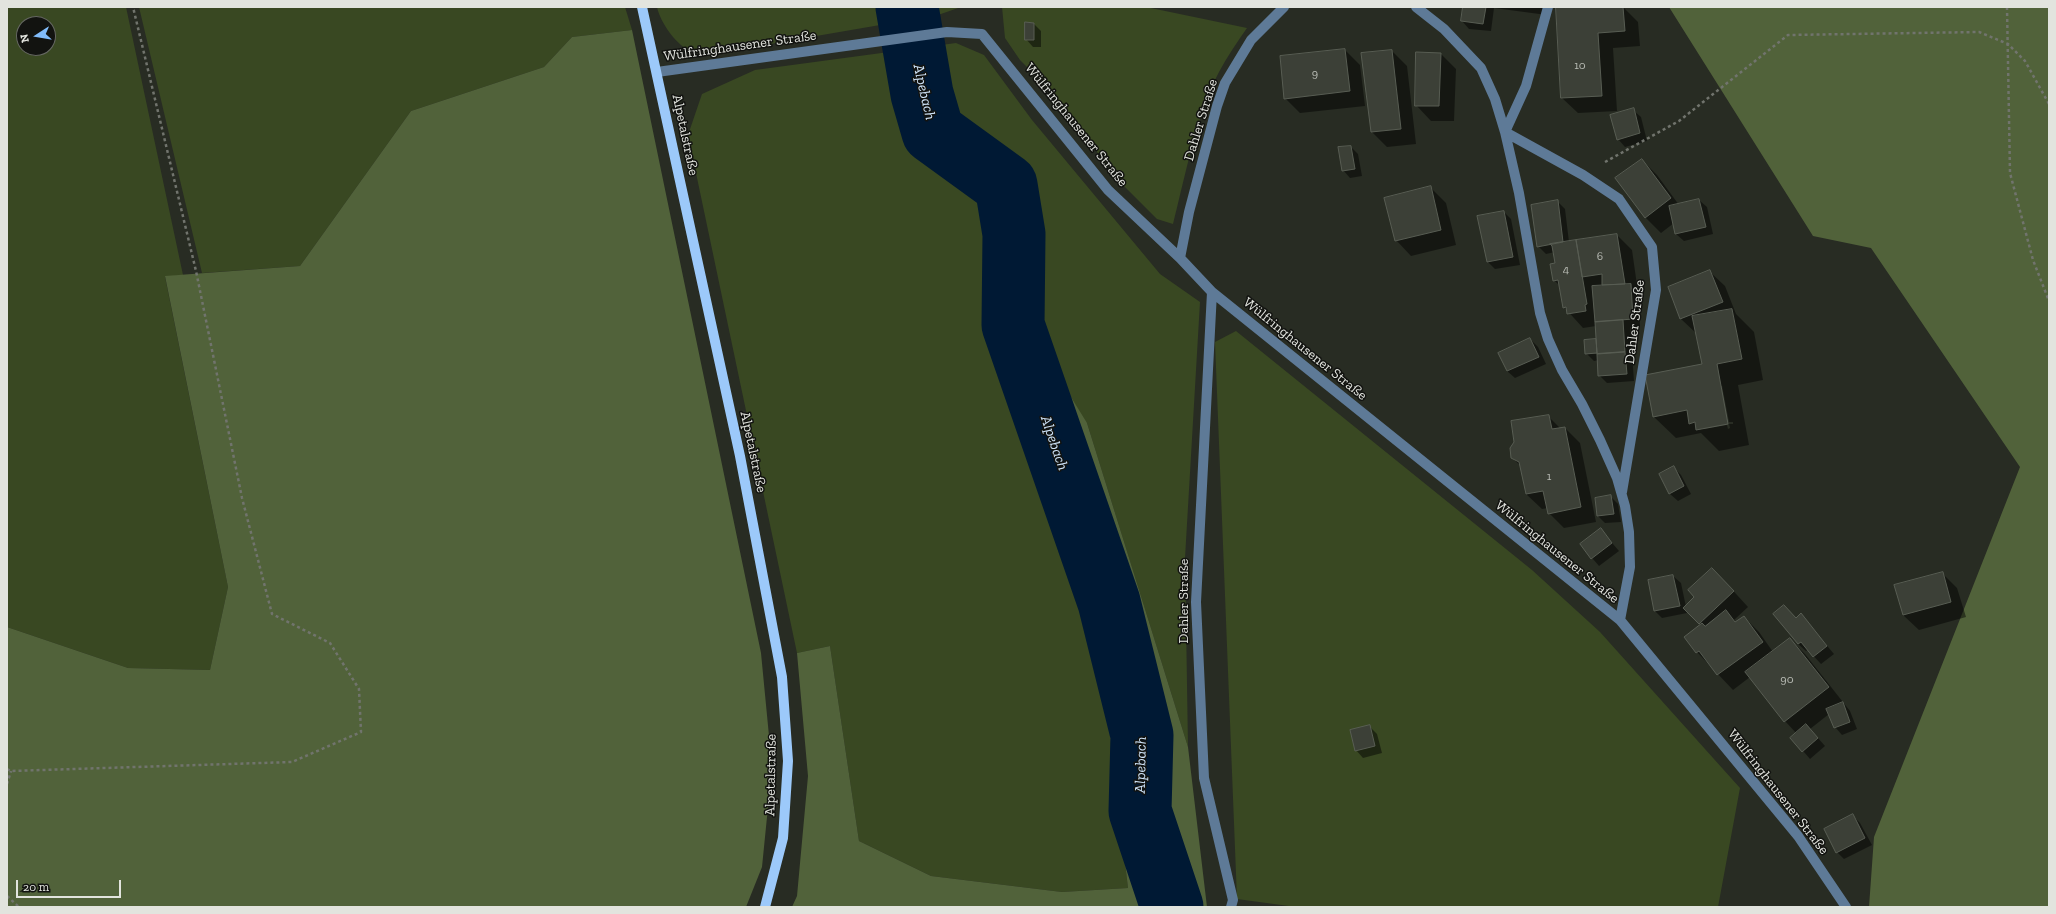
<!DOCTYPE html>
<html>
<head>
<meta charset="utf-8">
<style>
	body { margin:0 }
	#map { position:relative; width:2056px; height:914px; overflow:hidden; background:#282c23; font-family:"Zilla Slab",serif }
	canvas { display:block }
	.frame { position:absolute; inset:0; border:8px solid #e2e4de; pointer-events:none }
	.north { position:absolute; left:16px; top:16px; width:40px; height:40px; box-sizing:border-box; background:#121310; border:1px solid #656762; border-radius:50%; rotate:258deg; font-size:11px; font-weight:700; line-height:16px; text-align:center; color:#e2e4de }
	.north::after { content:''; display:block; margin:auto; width:14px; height:18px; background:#81bcfa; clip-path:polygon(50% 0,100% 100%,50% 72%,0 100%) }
	.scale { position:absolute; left:16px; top:880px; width:105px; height:18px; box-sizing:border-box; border:2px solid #e2e4de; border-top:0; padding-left:5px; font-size:12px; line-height:14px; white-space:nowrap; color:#e2e4de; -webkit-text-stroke:3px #121310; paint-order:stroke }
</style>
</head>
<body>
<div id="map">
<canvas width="2056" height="914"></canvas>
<div class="frame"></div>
<div class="north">N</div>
<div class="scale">20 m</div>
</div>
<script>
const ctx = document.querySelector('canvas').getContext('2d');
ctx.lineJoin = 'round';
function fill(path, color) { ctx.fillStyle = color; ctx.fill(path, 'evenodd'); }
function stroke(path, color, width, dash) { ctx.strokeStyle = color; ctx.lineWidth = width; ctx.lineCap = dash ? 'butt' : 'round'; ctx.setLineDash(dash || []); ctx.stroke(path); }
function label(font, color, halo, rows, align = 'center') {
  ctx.font = font + ' "Zilla Slab",serif'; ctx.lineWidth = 3; ctx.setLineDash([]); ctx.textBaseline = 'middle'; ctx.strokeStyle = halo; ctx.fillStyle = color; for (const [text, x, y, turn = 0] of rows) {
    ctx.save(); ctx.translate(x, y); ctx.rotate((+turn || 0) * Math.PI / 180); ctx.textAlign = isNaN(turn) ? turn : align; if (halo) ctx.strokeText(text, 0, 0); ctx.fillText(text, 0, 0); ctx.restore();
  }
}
const green = new Path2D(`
	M 7,7 L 126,7 L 183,275 L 165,277 L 228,587 L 210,670 L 128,668 L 7,627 ZM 24,24 L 48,24 L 48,48 L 24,48 Z
	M 139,7 L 625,7 L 632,30 L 572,37 L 544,67 L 411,111 L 300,266 L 202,273 Z
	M 657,7 L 961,7 L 938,15 L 712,54 C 706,53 698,54 693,52 C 677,47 660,22 657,7 Z
	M 1002,7 L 1146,7 L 1247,28 C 1237,42 1227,57 1219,72 C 1197,114 1185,177 1173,224 L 1157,219 L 1123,185 L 1042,82 L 1020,60 L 1005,38 Z
	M 956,43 L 984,55 L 1032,120 L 1160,274 L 1200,302 L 1185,558 L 1188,747 L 1087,423 L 1015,397 L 1102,668 L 1128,888 L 1062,892 L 931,876 L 859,841 L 830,646 L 797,653 L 688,135 L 702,94 L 755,70 Z
	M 1236,331 L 1532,570 L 1600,632 L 1740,788 L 1718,907 L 1296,907 L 1237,899 L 1215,342 Z`);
const forest = new Path2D(`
	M 1669,7 L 2049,7 L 2049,907 L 1869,907 L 1874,837 L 2020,467 L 1871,248 L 1813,236 Z
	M 632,30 L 761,653 L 772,767 L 762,867 L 746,907 L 7,907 L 7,627 L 128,668 L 210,670 L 228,587 L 165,276 L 300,266 L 411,111 L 544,67 L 572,37 Z
	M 1053,368 L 1087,423 L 1188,747 L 1207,907 L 792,907 L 797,896 L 808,776 L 797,653 L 830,646 L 859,841 L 931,876 L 1062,892 L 1128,888 L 1102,668 L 1015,397 Z`);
const shadow = new Path2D(`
	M 1464,7 L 1549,7 L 1547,15 L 1494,8 L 1491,31 L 1469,29 L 1462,21 Z
	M 1557,7 L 1623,7 L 1638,22 L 1640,46 L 1613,48 L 1617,111 L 1578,113 L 1562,98 Z
	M 1034,24 L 1041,31 L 1041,47 L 1033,47 L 1026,39 Z
	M 1345,50 L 1360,65 L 1365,106 L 1300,113 L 1285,98 Z
	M 1392,51 L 1407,66 L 1416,144 L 1387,147 L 1372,132 L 1362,54 Z
	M 1441,54 L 1456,69 L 1454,121 L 1431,121 L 1416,105 Z
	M 1633,110 L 1641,117 L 1647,141 L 1625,147 L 1618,139 Z
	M 1351,147 L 1358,154 L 1362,176 L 1350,178 L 1343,170 Z
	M 1642,160 L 1657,175 L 1679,205 L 1699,200 L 1707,207 L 1713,234 L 1684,241 L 1676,234 L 1674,223 L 1661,233 L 1646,218 L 1617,179 Z
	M 1431,188 L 1446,203 L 1456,245 L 1411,256 L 1396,240 Z
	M 1557,201 L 1565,209 L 1569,242 L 1617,235 L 1632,250 L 1639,299 L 1640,326 L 1630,327 L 1634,381 L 1607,383 L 1599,375 L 1599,360 L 1594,361 L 1586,353 L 1585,341 L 1597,340 L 1596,326 L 1583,328 L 1564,307 L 1560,286 L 1554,280 L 1556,264 L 1555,252 L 1546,254 L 1538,246 Z
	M 1504,212 L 1511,219 L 1520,265 L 1495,269 L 1488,262 L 1478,217 Z
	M 1709,271 L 1725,286 L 1736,314 L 1754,332 L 1763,380 L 1738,385 L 1749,445 L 1719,451 L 1701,433 L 1676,438 L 1654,417 L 1703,364 L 1697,334 L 1681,319 L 1669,288 ZM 1720,386 L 1722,386 L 1729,422 L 1733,422 L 1733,424 L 1729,424 L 1730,428 L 1728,429 L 1727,425 L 1704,429 L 1703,428 Z
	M 1530,339 L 1538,347 L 1546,364 L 1515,378 L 1507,371 Z
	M 1548,416 L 1561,429 L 1565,428 L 1580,443 L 1596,522 L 1564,528 L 1549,513 L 1548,508 L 1542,509 L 1526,494 L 1521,466 L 1512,458 Z
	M 1673,467 L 1681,475 L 1691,494 L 1678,501 L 1670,494 L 1660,474 Z
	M 1610,496 L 1618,504 L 1621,522 L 1605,523 L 1598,516 L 1596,499 Z
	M 1601,530 L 1619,551 L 1599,566 L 1581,545 Z
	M 1942,573 L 1957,588 L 1966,617 L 1919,630 L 1903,615 Z
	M 1673,576 L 1681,583 L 1686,607 L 1727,584 L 1748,607 L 1734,620 L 1737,622 L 1744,617 L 1759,632 L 1773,652 L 1790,639 L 1805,654 L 1850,711 L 1857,729 L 1842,735 L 1835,727 L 1829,714 L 1810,729 L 1825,746 L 1810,759 L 1792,738 L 1797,734 L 1785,721 L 1750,677 L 1733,690 L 1697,652 L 1701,625 L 1686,609 L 1687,613 L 1662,618 L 1655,611 Z
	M 1784,606 L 1796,619 L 1801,615 L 1834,654 L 1821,664 L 1808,650 L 1806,651 L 1798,644 L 1775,614 Z
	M 1369,726 L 1377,734 L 1382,753 L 1363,758 L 1356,750 Z
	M 1852,815 L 1860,823 L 1872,845 L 1844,859 L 1837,852 Z`);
const river = new Path2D(`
	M 907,7 L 922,94 L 933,132 L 1006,185 L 1014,234 L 1013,325 L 1109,602 L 1142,735 L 1140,811 L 1172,907`);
const building = new Path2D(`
	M 1463,7 L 1486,7 L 1483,24 L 1461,21 Z
	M 1556,7 L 1623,7 L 1625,31 L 1598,33 L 1602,96 L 1561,98 Z
	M 1025,22 L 1034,23 L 1034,40 L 1025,40 Z
	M 1345,49 L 1350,91 L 1284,99 L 1280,56 Z
	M 1392,50 L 1401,129 L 1371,132 L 1361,53 Z
	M 1416,52 L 1441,53 L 1439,106 L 1415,106 Z
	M 1634,108 L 1640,133 L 1617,140 L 1610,115 Z
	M 1351,146 L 1355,169 L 1342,171 L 1338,147 Z
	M 1642,159 L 1671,198 L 1645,218 L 1615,178 Z
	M 1431,186 L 1441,230 L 1395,241 L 1384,198 Z
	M 1699,199 L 1706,227 L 1675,234 L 1669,206 Z
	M 1558,200 L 1563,242 L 1537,247 L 1531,205 Z
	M 1504,211 L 1513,257 L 1487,262 L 1477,216 Z
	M 1617,234 L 1625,284 L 1602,285 L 1602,274 L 1582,277 L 1576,240 Z
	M 1576,240 L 1587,304 L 1585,305 L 1586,311 L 1567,314 L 1566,307 L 1563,308 L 1558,280 L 1553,281 L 1550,264 L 1555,263 L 1552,246 L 1550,244 Z
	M 1710,270 L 1723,302 L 1680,319 L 1668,287 Z
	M 1631,284 L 1633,319 L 1595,322 L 1592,286 Z
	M 1732,309 L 1742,359 L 1717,364 L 1728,424 L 1696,430 L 1695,422 L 1689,424 L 1687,410 L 1653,417 L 1645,375 L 1702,364 L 1692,316 Z
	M 1623,320 L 1625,352 L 1597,354 L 1595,322 Z
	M 1530,338 L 1539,357 L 1507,371 L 1498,353 Z
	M 1596,339 L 1597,353 L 1585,354 L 1584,340 Z
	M 1625,352 L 1627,374 L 1598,376 L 1597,354 Z
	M 1549,415 L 1552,429 L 1565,427 L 1581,507 L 1548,514 L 1543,491 L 1526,494 L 1519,462 L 1511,458 L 1510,448 L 1514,442 L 1511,421 Z
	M 1674,466 L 1684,486 L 1669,494 L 1659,474 Z
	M 1611,495 L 1614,514 L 1597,516 L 1595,498 Z
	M 1601,528 L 1612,543 L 1591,559 L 1580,544 Z
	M 1712,568 L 1734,591 L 1699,624 L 1683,608 L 1694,597 L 1688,590 Z
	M 1943,572 L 1951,602 L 1903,615 L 1894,585 Z
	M 1673,575 L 1680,606 L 1654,611 L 1648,580 Z
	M 1784,605 L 1796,618 L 1801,613 L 1827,646 L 1813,657 L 1801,642 L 1798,644 L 1773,614 Z
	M 1726,610 L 1735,622 L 1744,616 L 1763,642 L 1717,675 L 1699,651 L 1696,653 L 1684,637 L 1702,623 L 1705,626 Z
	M 1790,638 L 1829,687 L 1784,722 L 1745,672 Z
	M 1843,702 L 1850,722 L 1834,728 L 1826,709 Z
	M 1806,724 L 1818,738 L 1802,752 L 1790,738 Z
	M 1370,725 L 1375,746 L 1355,751 L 1350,730 Z
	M 1853,814 L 1865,838 L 1836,853 L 1824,829 Z`);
const path = new Path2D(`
	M 2007,7 L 2010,173 L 2033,260 L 2049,301
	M 1605,162 L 1679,121 L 1788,35 L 1979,32 L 2008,44 L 2025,61 L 2049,104
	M 7,769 L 11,771 L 292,762 L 361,732 L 359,689 L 330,643 L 272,614 L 242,498 L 196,271 L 133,7
	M 7,784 L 11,771
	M 7,896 L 19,907`);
const minor = new Path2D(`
	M 1416,7 L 1444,29 L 1481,68 L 1495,99 L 1505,132 L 1519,193 L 1540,313 L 1548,339 L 1562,370 L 1582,404 L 1600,440 L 1617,478 L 1625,506 L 1629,532 L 1630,567 L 1620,620
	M 657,72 L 947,32 L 982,34 L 1108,190 L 1180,258 L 1212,292 L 1620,620 L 1798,836 L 1846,907
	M 1505,132 L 1583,175 L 1619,199 L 1652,247 L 1656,290 L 1622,492
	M 1505,132 L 1526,86 L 1548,7
	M 1180,258 L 1189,212 L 1217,106 L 1225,83 L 1251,40 L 1284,7
	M 1212,292 L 1196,602 L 1204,778 L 1233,900 L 1231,907`);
const major = new Path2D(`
	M 642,7 L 740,456 L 782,677 L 788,761 L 783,838 L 765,907`);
const numberNames = [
	["10",1580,66],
	["9",1315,74],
	["6",1600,257],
	["4",1566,270],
	["1",1549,477],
	["90",1787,680]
];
const streetNames = [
	["Wülfringhausener Straße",740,46,-8],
	["Dahler Straße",1201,120,-73],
	["Wülfringhausener Straße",1076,125,51],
	["Alpetalstraße",685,135,78],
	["Dahler Straße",1635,322,-83],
	["Wülfringhausener Straße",1305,349,39],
	["Alpetalstraße",753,452,78],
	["Wülfringhausener Straße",1557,552,39],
	["Dahler Straße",1184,601,-90],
	["Alpetalstraße",771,775,-89],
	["Wülfringhausener Straße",1778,792,52]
];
const waterNames = [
	["Alpebach",924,92,77],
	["Alpebach",1054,443,71],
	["Alpebach",1141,765,-89]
];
fill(green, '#394822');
fill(forest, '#51623a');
fill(shadow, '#0007');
stroke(river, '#001934', 63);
fill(building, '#3c4037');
stroke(building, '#585d53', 1);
stroke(path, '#71746d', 2.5, [3, 3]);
stroke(minor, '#5e7a97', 10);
stroke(major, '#9cc9fa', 10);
label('12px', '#b8bbb4', null, numberNames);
label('14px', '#e2e4de', '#121310', streetNames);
label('italic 15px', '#cee3f9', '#121310', waterNames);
</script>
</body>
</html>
